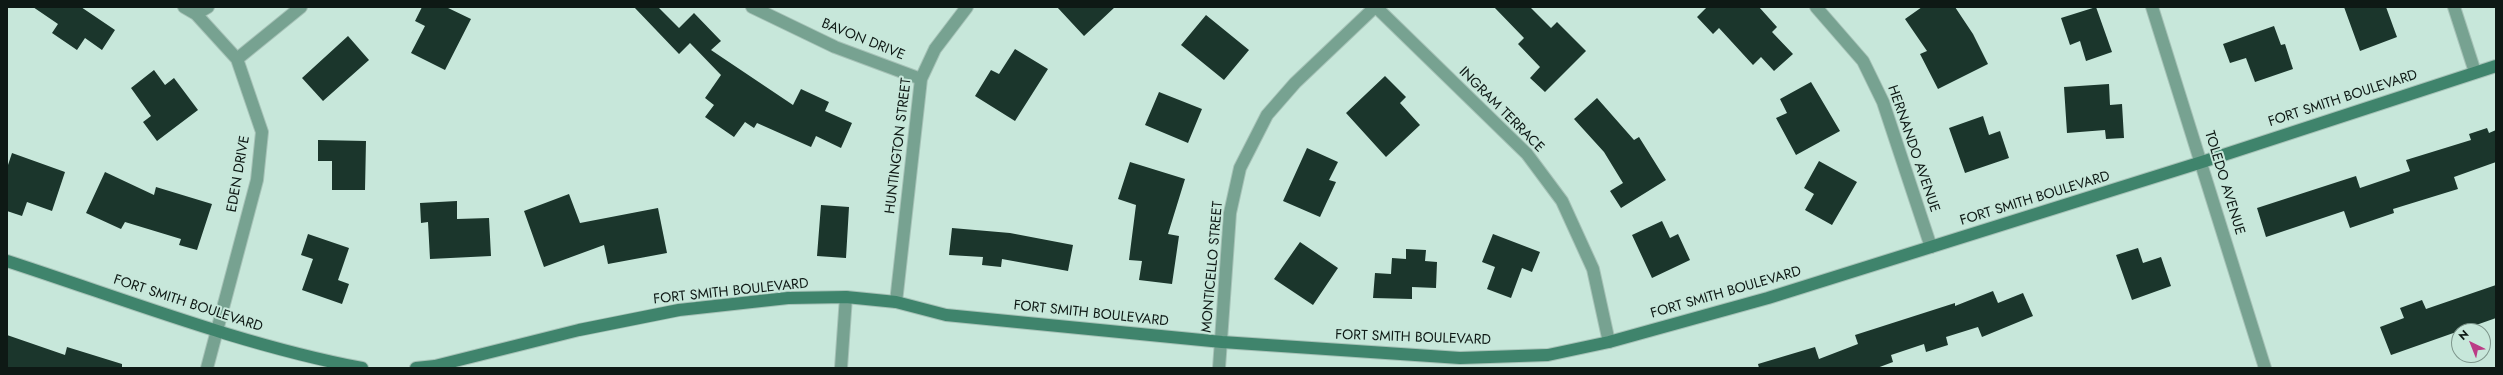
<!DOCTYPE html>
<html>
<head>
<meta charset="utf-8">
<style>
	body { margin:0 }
	#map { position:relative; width:2503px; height:375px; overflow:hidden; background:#c7e7da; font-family:Jost,sans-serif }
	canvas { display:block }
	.frame { position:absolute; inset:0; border:8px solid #0e1915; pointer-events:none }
	.north { position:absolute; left:2451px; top:323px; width:40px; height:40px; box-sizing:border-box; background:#c7e7da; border:1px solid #7d958b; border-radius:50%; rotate:317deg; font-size:11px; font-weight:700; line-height:16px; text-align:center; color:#0e1915 }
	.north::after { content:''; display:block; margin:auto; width:14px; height:18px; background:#bb3b86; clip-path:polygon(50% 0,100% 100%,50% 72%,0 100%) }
</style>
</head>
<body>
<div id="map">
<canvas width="2503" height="375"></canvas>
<div class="frame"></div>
<div class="north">N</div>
</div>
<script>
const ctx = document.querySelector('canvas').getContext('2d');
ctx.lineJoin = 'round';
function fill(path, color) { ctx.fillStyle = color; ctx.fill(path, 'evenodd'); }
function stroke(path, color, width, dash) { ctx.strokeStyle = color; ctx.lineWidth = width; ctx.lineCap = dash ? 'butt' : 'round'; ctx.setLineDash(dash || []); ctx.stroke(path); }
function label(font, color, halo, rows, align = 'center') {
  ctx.font = font + ' Jost,sans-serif'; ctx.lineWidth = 4; ctx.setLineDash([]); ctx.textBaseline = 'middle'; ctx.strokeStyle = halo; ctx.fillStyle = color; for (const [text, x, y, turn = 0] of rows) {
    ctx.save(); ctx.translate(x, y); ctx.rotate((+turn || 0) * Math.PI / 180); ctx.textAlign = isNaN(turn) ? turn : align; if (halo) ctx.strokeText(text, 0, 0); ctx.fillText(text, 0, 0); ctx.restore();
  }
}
const building = new Path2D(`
	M 33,7 L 81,7 L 115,30 L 102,50 L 85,38 L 77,50 L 52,33 L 58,24 Z
	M 422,7 L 446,7 L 471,19 L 445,70 L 411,53 L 425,26 L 415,21 Z
	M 634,7 L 658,7 L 679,28 L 694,13 L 721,41 L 711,50 L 793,105 L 801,89 L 829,102 L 825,111 L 852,123 L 841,148 L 816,136 L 811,147 L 757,123 L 754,128 L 745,122 L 734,137 L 705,117 L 714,105 L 705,98 L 721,75 L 690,43 L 679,54 Z
	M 1057,7 L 1115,7 L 1084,36 Z
	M 1494,7 L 1530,7 L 1551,28 L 1557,22 L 1586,51 L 1545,92 L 1530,78 L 1540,67 L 1518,44 L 1524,38 Z
	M 1707,7 L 1759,7 L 1777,27 L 1772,32 L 1793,54 L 1774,71 L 1761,57 L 1753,65 L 1719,28 L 1713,34 L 1697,17 Z
	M 1922,7 L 1955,7 L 1973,34 L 1988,64 L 1938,89 L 1920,54 L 1927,51 L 1905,19 Z
	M 2096,7 L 2112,52 L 2086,61 L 2080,41 L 2070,45 L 2061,18 Z
	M 2344,7 L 2386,7 L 2397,37 L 2360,51 Z
	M 1206,15 L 1249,50 L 1224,80 L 1181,45 Z
	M 2274,26 L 2281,45 L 2285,44 L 2293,69 L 2255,82 L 2246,58 L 2230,63 L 2223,44 Z
	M 348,36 L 369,60 L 323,101 L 302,78 Z
	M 1015,49 L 1048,69 L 1015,121 L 975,96 L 991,70 L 999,74 Z
	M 154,70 L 165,85 L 174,78 L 198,110 L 157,141 L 143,122 L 151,116 L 131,88 Z
	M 1385,76 L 1406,97 L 1400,103 L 1420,125 L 1386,157 L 1346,113 Z
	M 1811,82 L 1840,131 L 1796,155 L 1776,118 L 1787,113 L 1780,99 Z
	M 2109,84 L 2110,105 L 2122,104 L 2124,138 L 2106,139 L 2105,130 L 2067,133 L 2064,87 Z
	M 1159,92 L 1202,109 L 1188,143 L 1145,125 Z
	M 1597,98 L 1634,140 L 1639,137 L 1666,180 L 1621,208 L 1610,191 L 1623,183 L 1604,152 L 1574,119 Z
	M 1983,116 L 1989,135 L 2000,131 L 2009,158 L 1965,173 L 1949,128 Z
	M 2487,128 L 2489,133 L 2496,130 L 2496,162 L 2454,177 L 2458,189 L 2393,209 L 2394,213 L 2350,228 L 2344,211 L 2266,237 L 2257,208 L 2356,176 L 2360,188 L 2410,171 L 2406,160 L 2471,140 L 2469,134 Z
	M 318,140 L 366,141 L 365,190 L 332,190 L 332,161 L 318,161 Z
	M 1307,148 L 1338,162 L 1329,180 L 1336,182 L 1320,217 L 1283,201 Z
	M 12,153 L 65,172 L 52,211 L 27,202 L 22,216 L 7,211 L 7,168 Z
	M 1819,161 L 1857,182 L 1832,225 L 1805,210 L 1814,194 L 1804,188 Z
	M 1130,162 L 1185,179 L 1168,234 L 1179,236 L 1172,284 L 1139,280 L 1142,261 L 1129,260 L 1136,205 L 1118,199 Z
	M 105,172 L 154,195 L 156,187 L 212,204 L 197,250 L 179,245 L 181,239 L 125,222 L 121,229 L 86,213 Z
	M 569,194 L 580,223 L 658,208 L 667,253 L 608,264 L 604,245 L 544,267 L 524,211 Z
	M 457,201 L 457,219 L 489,218 L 491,256 L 430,259 L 428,222 L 421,223 L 420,203 Z
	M 821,205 L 849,207 L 846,258 L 817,256 Z
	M 1662,221 L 1670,238 L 1678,234 L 1690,260 L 1652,278 L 1632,235 Z
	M 952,228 L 1010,233 L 1073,245 L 1068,271 L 1002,259 L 1001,267 L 982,265 L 983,257 L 949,255 Z
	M 308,234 L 349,248 L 338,280 L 349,284 L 342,304 L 302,290 L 313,259 L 301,255 Z
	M 1493,234 L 1540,252 L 1532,272 L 1522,268 L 1511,298 L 1487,289 L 1495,267 L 1482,262 Z
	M 1300,242 L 1338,268 L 1313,305 L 1274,279 Z
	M 2138,248 L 2143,263 L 2161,257 L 2171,286 L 2132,300 L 2116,255 Z
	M 1406,249 L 1426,250 L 1425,261 L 1437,262 L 1436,288 L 1412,287 L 1412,299 L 1373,298 L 1375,273 L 1391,274 L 1392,258 L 1406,259 Z
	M 2496,285 L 2496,318 L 2391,355 L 2380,327 L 2404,318 L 2400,308 L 2422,300 L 2426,309 Z
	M 1993,291 L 1998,303 L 2023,293 L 2033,316 L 1982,337 L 1978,327 L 1946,337 L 1948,345 L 1926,352 L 1924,344 L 1891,355 L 1893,362 L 1877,368 L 1759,368 L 1758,364 L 1815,347 L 1819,359 L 1858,344 L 1855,335 L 1955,303 L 1955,306 Z
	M 7,335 L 65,355 L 67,347 L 122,364 L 122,368 L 7,368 Z`);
const street = new Path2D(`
	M 184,7 L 196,14 L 237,59 L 262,132 L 257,180 L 207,368
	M 752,7 L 835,47 L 921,79
	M 1376,7 L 1527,154 L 1562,201 L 1593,269 L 1609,342
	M 1816,7 L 1863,61 L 1883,102 L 1931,247
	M 2152,7 L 2265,368
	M 2454,7 L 2475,72
	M 196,14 L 208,7
	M 237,59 L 301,7
	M 896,302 L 921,79 L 935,49 L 967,7
	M 841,368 L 846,297
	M 1219,368 L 1230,213 L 1240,168 L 1267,115 L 1295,83 L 1375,7`);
const secondary = new Path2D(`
	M 7,261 C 124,299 241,345 362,368
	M 416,368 L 435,366 L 579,330 L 679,310 L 788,298 L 846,297 L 896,302 L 946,315 L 1222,342 L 1460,358 L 1548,355 L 1609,342 L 1768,298 L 2202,162 L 2496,66`);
const streetNames = [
	["BAVON DRIVE",863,40,22],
	["FORT SMITH BOULEVARD",2343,99,-18],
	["INGRAM TERRACE",1501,110,45],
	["HUNTINGTON STREET",899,146,-83],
	["HERNANDO AVENUE",1913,149,71],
	["EDEN DRIVE",239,174,-80],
	["TOLEDO AVENUE",2224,183,73],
	["FORT SMITH BOULEVARD",2035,199,-17],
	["MONTICELLO STREET",1213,267,-85],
	["FORT SMITH BOULEVARD",731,292,-6],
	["FORT SMITH BOULEVARD",1726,293,-16],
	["FORT SMITH BOULEVARD",188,304,18],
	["FORT SMITH BOULEVARD",1091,314,6],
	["FORT SMITH BOULEVARD",1413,338,2]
];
fill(building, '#1b362c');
stroke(street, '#a6c2b7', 14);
stroke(secondary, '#a6c2b7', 14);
stroke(street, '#77a291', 12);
stroke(secondary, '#3f846c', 12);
label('14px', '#0e1915', '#c7e7da', streetNames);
</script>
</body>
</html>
